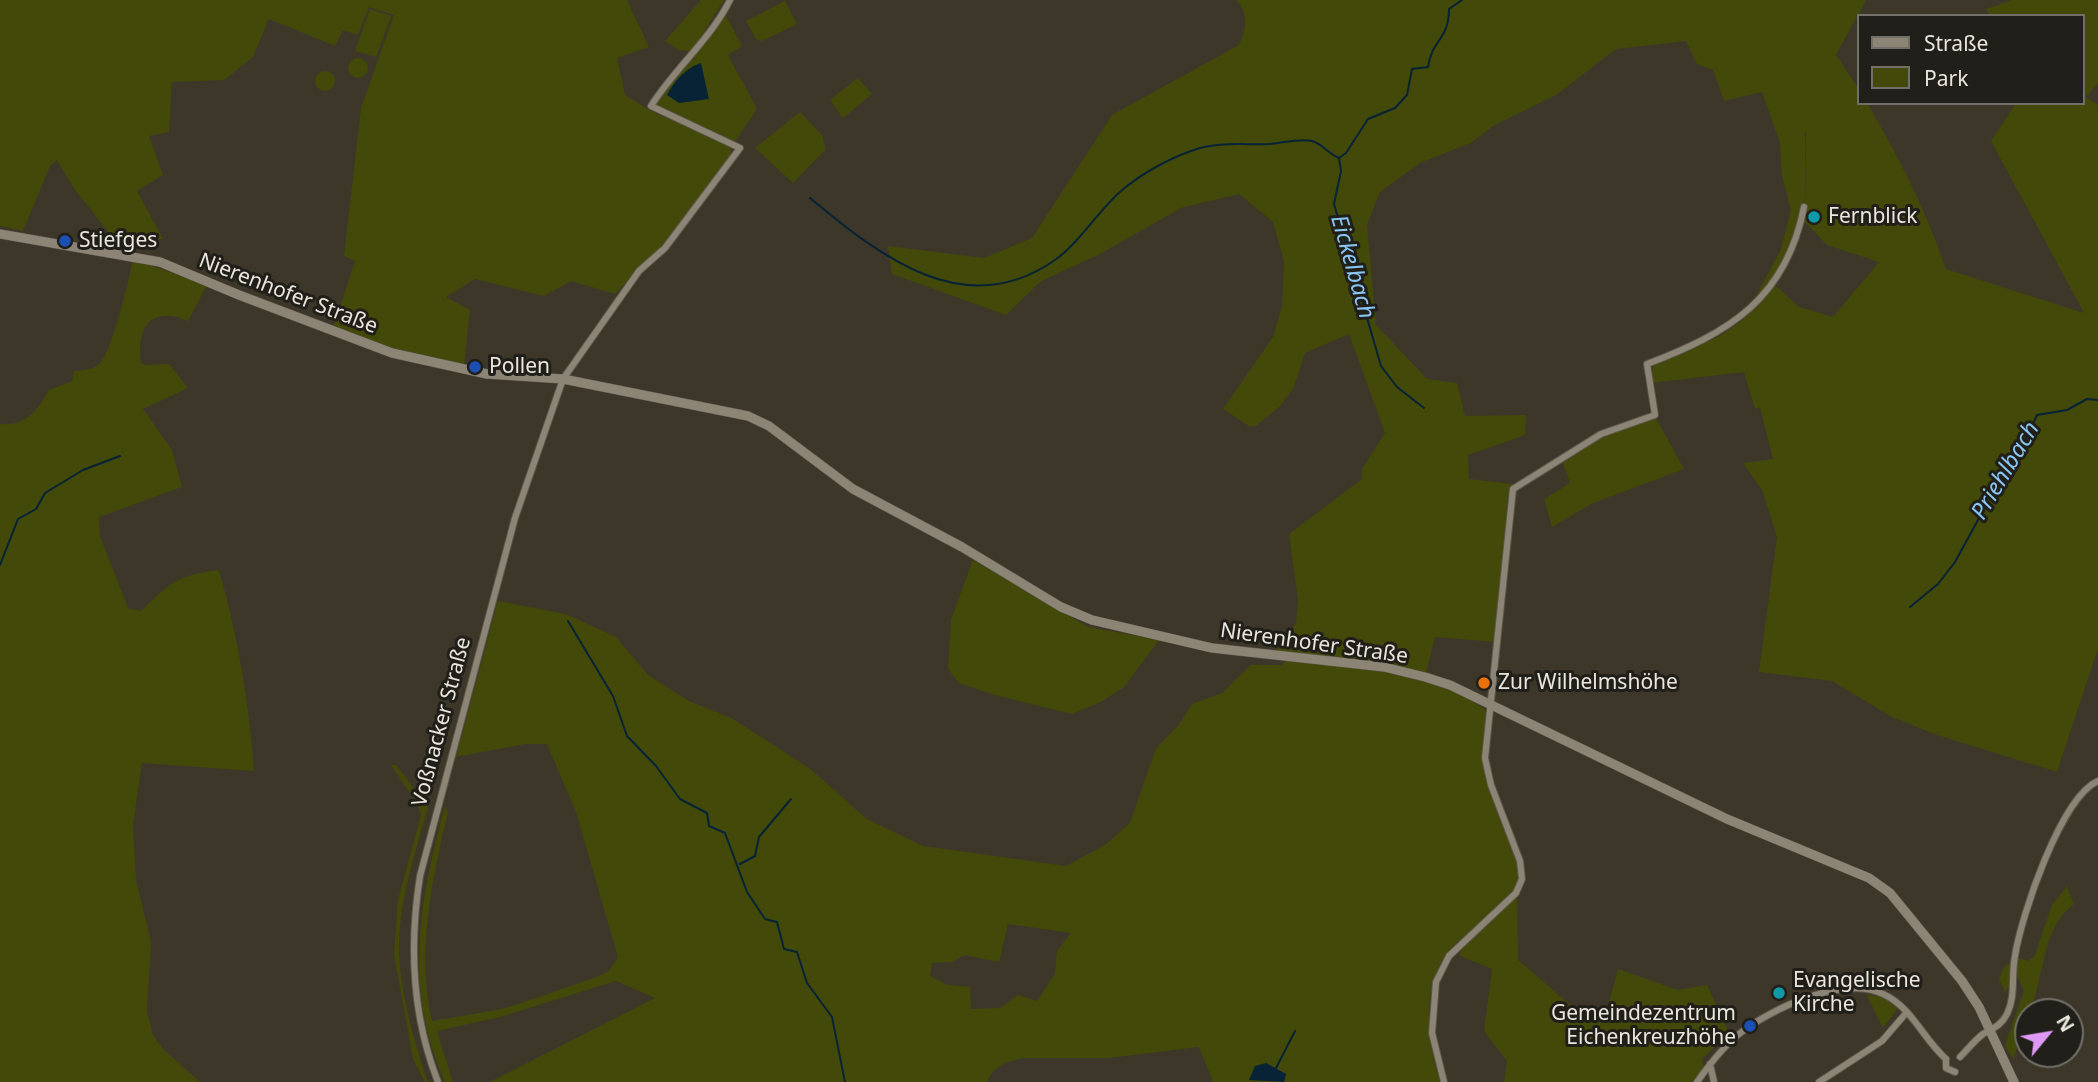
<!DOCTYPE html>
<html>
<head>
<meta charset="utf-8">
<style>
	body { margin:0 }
	#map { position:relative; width:2098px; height:1082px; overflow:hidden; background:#3d372a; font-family:"Noto Sans",sans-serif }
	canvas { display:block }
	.legend { position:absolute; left:1857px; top:14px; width:228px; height:91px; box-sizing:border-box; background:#211f19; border:2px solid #716f68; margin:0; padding:9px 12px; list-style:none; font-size:21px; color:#eae6de }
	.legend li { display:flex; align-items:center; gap:14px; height:35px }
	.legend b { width:35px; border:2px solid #716f68 }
	.north { position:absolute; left:2014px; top:998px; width:70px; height:70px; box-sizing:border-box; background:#211f19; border:2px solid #716f68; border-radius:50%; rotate:60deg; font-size:19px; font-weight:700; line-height:28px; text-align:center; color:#eae6de }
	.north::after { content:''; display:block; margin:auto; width:24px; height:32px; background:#dd99f3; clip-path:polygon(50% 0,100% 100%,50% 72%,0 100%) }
</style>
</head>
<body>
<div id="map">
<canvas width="2098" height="1082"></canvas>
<ul class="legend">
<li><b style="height:9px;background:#8c8576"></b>Straße</li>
<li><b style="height:19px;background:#434909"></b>Park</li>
</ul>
<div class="north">N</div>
</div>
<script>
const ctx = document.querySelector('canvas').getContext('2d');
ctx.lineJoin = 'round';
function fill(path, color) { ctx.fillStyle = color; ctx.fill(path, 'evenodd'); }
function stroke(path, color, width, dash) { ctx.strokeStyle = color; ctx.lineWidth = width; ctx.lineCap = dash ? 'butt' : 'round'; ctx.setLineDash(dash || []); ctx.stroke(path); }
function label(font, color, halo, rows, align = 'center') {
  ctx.font = font + ' "Noto Sans",sans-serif'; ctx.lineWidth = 6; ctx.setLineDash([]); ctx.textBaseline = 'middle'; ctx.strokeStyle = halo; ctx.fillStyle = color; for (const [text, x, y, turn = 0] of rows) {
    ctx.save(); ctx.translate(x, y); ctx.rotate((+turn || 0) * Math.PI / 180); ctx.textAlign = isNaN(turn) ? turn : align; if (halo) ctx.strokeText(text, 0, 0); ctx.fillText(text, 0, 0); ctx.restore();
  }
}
const green = new Path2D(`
	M 0,0 L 627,0 L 649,47 L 617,58 L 625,95 L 653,112 L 730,145 L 731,154 L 683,223 L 615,294 L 571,281 L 544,296 L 475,279 L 446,297 L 470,310 L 464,365 L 393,350 L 333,328 L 355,261 L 344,256 L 361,108 L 394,15 L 369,7 L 358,35 L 343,30 L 335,46 L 269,19 L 253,57 L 224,80 L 172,82 L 169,132 L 149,136 L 163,175 L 137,191 L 163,239 L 115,240 L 75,190 L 57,160 L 50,166 L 23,231 L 0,226 Z
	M 701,0 L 724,0 L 692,51 L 678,50 L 665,41 Z
	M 1236,0 L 1866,0 L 1836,55 L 1858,88 L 1858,103 L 1867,103 C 1899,157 1926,210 1946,269 L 2084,313 L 1991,141 L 2016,103 L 2082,103 L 2082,16 L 1990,16 L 1986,9 L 2012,0 L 2098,0 L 2098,83 L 2086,97 L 2098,105 L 2098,649 L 2057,772 L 1937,735 L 1892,717 L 1832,681 L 1759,672 L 1777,537 L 1762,490 L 1743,463 L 1773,459 L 1760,407 L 1755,409 L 1744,372 L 1651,383 L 1653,364 L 1720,336 L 1744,319 L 1781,249 L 1791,210 L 1782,176 L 1780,143 L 1762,92 L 1724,101 L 1713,70 L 1697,64 L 1686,41 L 1616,49 L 1556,95 L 1493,126 L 1471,143 L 1420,163 L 1380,192 L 1367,225 L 1376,325 L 1427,379 L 1457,383 L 1465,416 L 1526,415 L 1525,435 L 1468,455 L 1469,479 L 1512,484 L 1508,495 L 1496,642 L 1435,637 L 1426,673 L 1275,652 L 1296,623 L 1298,601 L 1289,534 L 1362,479 L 1362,469 L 1385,433 L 1349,334 L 1305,353 L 1294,387 L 1280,406 L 1256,426 L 1249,426 L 1223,409 L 1273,337 L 1282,306 L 1284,261 L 1273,222 L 1239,194 L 1181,208 L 1098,255 L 1041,281 L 1006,315 L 892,274 L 888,246 L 984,258 L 1032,238 L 1112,115 L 1239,45 C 1246,27 1250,15 1236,0 ZM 1806,131 L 1805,216 L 1805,132 ZM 1805,222 L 1827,245 L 1879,262 L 1833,317 L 1799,307 L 1774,284 L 1788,265 Z
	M 785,1 L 797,24 L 762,41 L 756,39 L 746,21 Z
	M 370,9 L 391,16 L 376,57 L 355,51 Z
	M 725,14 L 742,46 L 728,55 L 757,109 L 735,142 L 654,104 C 676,73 703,46 725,14 Z
	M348 68a10 10 0 1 1 20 0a10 10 0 1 1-20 0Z
	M315 81a10 10 0 1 1 20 0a10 10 0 1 1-20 0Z
	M 858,78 L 872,94 L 843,118 L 830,100 Z
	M 800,112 L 822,135 L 826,149 L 793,183 L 755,148 Z
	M 133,259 L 207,285 L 188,321 C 151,305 136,327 141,363 L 146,365 L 169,364 L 188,388 L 143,409 L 172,450 L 182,487 L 99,517 L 100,536 L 128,608 L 141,611 C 172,581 176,576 219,570 C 238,637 249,701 254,771 L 142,763 L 133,825 L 136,880 L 151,942 L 147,1011 L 153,1035 L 162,1048 L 200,1082 L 0,1082 L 0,424 C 25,427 38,410 49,390 L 72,381 L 74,371 C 85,371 98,369 103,359 C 114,341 129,281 133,259 Z
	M 1656,418 L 1684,469 L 1593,503 L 1552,527 L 1544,499 L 1570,483 L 1563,463 L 1603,436 Z
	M 973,560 L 1088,627 L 1159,640 L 1124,687 L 1101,702 L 1072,714 L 995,695 L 959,683 L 948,669 L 951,619 Z
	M 498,601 L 566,614 L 616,637 L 648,675 L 689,701 L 733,719 L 809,768 L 867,819 L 923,846 L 1066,866 L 1105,845 L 1130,823 L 1156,748 L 1178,726 L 1192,704 L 1222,693 L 1251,665 L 1282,665 L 1287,660 C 1342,666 1401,667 1454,690 C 1465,695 1475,704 1486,710 L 1483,759 L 1521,872 L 1517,895 L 1518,960 L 1575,1009 L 1592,1013 L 1608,1006 L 1618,969 L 1678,990 L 1707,985 L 1729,1033 L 1702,1059 L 1704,1069 L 1693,1082 L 1504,1082 L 1507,1061 L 1484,1031 L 1492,969 L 1458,955 L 1477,931 C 1419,951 1423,1035 1441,1082 L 1213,1082 L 1199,1047 L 1109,1058 L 1022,1058 L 1005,1063 L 993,1071 L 987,1082 L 490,1082 L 655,998 L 616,981 L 500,1017 L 437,1031 L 453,1082 L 445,1082 C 403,986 419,903 445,806 L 448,812 C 432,880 416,952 432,1021 L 502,1009 L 536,998 L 599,976 L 609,971 L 618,957 L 576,812 L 547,744 L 525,744 L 456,757 ZM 1008,924 L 1071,933 L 1057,951 L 1055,974 L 1037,1001 L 1018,995 L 1000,1008 L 971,1009 L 970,987 L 948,985 L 930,976 L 932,963 L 952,962 L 964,955 L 999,962 Z
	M 391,765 L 396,765 L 428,807 C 418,843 406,880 401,917 C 393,970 411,1032 428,1082 L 425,1082 L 413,1059 L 394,955 L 398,900 L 421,815 L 417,803 Z
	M 2067,886 L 2074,904 C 2045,927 2046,959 2036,992 C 2030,1015 2021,1036 2013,1059 L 2005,1046 L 2024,990 L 2017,976 L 2005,992 L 1999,979 L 2004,967 L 2019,958 L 2028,961 L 2034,957 L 2052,905 Z
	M 1866,994 L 1881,997 L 1898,1008 L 1883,1028 Z`);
const water = new Path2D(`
	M 701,63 L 709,99 L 679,103 L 667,95 C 674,82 685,68 701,63 Z
	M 1266,1063 L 1286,1074 L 1284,1082 L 1249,1080 L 1255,1066 Z`);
const stream = new Path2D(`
	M 810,198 C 881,257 965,323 1055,260 C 1081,241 1097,212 1121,191 C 1142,173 1173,156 1200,148 C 1223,142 1247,145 1269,144 C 1282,143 1300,138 1312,141 C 1321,143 1329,154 1339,158
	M 1424,408 L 1397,387 L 1381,366 L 1334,204 L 1341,171 L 1339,158 L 1346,153 L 1368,119 L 1395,108 L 1407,95 L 1412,69 L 1428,67 C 1432,39 1449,40 1449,9 L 1462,0
	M 0,565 L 18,519 L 36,509 L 45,493 L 83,470 L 120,456
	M 1910,607 L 1938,584 L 1955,562 L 1978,520 L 1999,471 L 2024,443 L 2037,415 L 2067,410 L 2087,399 L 2098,400
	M 568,621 L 613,696 L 627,736 L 656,766 L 680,799 L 707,813 L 709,826 L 725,833 L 747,892 L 765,919 L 777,922 L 784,949 L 797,952 L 807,983 L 832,1017 L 845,1082
	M 740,864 L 755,856 L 759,837 L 791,799
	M 1275,1070 L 1295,1031`);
const street = new Path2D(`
	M 1960,1057 C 1967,1050 1975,1040 1983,1034 C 1993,1028 2001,1026 2007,1014 C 2016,996 2011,976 2015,956 C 2021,916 2061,797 2098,781
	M 1946,1059 L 1946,1068 L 1955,1072
	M 1710,1064 L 1714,1082
	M 438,1082 C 412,1016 409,946 420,876 L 515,518 L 563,379 L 639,271 L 665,248 L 740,148 L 651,106 C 675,68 710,40 730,0
	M 1444,1082 L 1432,1033 L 1436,982 L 1449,956 L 1516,893 L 1522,879 L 1520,861 L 1491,785 L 1485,758 L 1513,489 L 1601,434 L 1655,415 L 1647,364 C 1729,333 1786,299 1804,207
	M 1697,1082 C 1709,1065 1723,1047 1739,1034 C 1772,1008 1843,975 1883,994 C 1912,1007 1923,1039 1946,1059
	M 1819,1082 L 1882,1041 L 1907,1012`);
const secondary = new Path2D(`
	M 0,234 L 160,262 L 239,295 L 392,353 L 487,374 L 563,379 L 748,416 L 769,426 L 853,489 L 962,547 L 1061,607 L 1092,620 L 1212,648 L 1384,667 L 1425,677 L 1450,685 L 1727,819 L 1869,878 L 1890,893 L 1962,981 L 1979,1007 L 2014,1082`);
const markers = [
	[1814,217,7,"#0f9aa8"],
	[65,241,7,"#1a4fb4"],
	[475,367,7,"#1a4fb4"],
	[1484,683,7,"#e8710a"],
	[1779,993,7,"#0f9aa8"],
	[1750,1026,7,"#1a4fb4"]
];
const poiNames = [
	["Fernblick",1828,217],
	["Stiefges",79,241],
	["Pollen",489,367],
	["Zur Wilhelmshöhe",1498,683],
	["Evangelische",1793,981],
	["Kirche",1793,1005],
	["Gemeindezentrum",1736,1014,"right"],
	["Eichenkreuzhöhe",1736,1038,"right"]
];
const streetNames = [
	["Nierenhofer Straße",288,294,21],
	["Nierenhofer Straße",1314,644,8],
	["Voßnacker Straße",442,722,-75]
];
const waterNames = [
	["Eickelbach",1352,267,74],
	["Priehlbach",2006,471,-59]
];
fill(green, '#434909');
fill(water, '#072335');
stroke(stream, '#072335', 2);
stroke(street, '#5b564b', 8);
stroke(secondary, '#5b564b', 10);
stroke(street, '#8c8576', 6);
stroke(secondary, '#8c8576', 9);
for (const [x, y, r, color] of markers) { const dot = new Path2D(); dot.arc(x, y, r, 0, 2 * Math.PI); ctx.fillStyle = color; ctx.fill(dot); stroke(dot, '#211f19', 2.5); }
label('21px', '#eae6de', '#211f19', poiNames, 'left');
label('21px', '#eae6de', '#211f19', streetNames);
label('italic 23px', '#89c6f2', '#211f19', waterNames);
</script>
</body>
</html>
